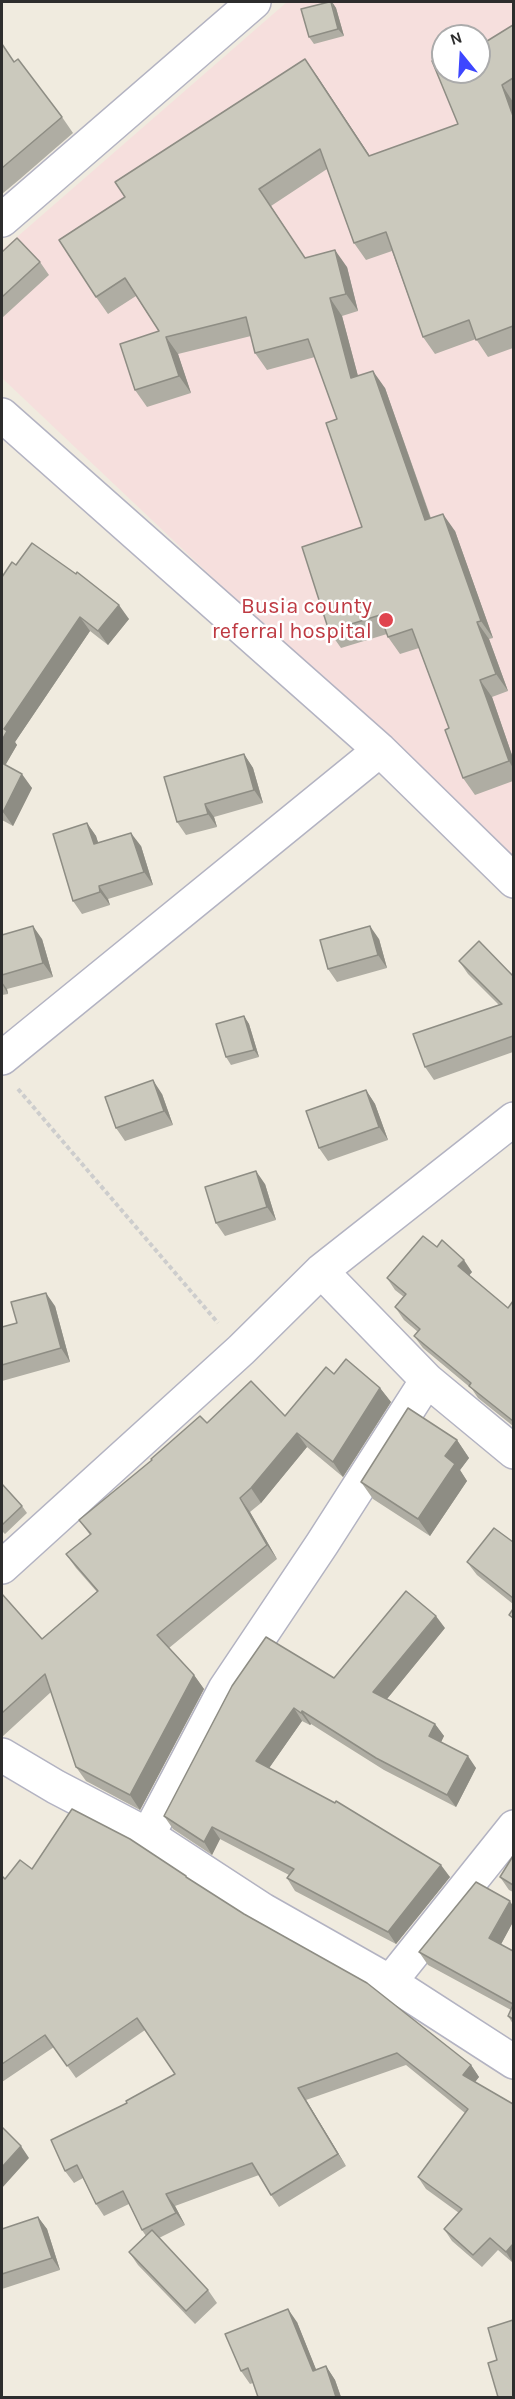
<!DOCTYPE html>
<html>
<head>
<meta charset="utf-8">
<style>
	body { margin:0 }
	#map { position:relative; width:515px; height:2399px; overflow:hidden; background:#f0ebdf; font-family:Karla,sans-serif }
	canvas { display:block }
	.frame { position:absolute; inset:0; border:3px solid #2d2d2d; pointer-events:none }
	.north { position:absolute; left:431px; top:24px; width:60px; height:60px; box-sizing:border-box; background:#fff; border:2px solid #ababab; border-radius:50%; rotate:342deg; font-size:16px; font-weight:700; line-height:24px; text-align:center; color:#2d2d2d }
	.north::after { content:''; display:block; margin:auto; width:21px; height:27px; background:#3d46ff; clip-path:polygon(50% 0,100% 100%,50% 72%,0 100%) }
</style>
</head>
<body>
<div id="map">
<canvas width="515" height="2399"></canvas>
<div class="frame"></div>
<div class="north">N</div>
</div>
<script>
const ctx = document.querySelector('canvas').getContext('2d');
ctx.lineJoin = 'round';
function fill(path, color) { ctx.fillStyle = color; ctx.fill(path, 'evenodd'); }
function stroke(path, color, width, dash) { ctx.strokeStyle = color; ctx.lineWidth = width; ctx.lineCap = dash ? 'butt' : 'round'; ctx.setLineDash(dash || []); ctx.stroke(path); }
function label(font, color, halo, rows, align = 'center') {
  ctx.font = font + ' Karla,sans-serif'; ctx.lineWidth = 5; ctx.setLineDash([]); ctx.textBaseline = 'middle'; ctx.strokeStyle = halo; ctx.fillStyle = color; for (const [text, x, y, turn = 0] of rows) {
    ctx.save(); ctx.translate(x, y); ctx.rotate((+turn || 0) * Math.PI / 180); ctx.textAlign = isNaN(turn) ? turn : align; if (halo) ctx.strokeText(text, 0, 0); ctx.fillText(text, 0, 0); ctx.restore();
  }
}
const medical = new Path2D(`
	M 287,2 L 513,2 L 513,862 L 2,378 L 2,250 ZM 443,36 L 479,36 L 479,72 L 443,72 Z`);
const path = new Path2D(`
	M 18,1089 L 218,1323`);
const street = new Path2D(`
	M 2,220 L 254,2
	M 2,415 L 380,750 L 514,881
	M 2,1058 L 380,750
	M 321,1271 L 427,1380 L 514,1452
	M 2,1567 L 241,1350 L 321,1271 L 514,1119
	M 2,1755 L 56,1787 L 148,1835 L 263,1910 L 390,1982 L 514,2062
	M 148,1835 L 225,1689 L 322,1544 L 427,1380
	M 390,1982 L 514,1827`);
const wall = new Path2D(`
	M 332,2 L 336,8 L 344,36 L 314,44 L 309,37 Z
	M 513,25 L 513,348 L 488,357 L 476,339 L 435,354 L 423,337 L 392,251 L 366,260 L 354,243 L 327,169 L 271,206 L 305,258 L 347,267 L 358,311 L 342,316 L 358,376 L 385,388 L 431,518 L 455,531 L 493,638 L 489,639 L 508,691 L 492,697 L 513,758 L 513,781 L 475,795 L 463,778 L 449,728 L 419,648 L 400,654 L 388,637 L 387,634 L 341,648 L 329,631 L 362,527 L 337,419 L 315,357 L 267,370 L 255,353 L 251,336 L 178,354 L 191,393 L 147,407 L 135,390 L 159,331 L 136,296 L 108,314 L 96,297 L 317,76 L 370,156 L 458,124 L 443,72 Z
	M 2,44 L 14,62 L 62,117 L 73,133 L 20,179 L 2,194 Z
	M 2,252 L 40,262 L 49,275 L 2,318 Z
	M 16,565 L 129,619 L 108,645 L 90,631 L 15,742 L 17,745 L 5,765 L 32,788 L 13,826 L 2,820 L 2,577 Z
	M 244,754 L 253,768 L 263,803 L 214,817 L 217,827 L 186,835 L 177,822 Z
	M 87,823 L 96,836 L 98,843 L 141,846 L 153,885 L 108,899 L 110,905 L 82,914 L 73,901 Z
	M 2,935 L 42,939 L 53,977 L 7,989 L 8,994 L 2,995 Z
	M 379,939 L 387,968 L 337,982 L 328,969 Z
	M 459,961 L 513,976 L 513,1052 L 434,1080 L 425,1067 L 499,1005 L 468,974 Z
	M 244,1016 L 249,1024 L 259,1057 L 231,1065 L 226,1057 Z
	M 366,1090 L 375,1104 L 388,1140 L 328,1161 L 319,1148 Z
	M 162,1094 L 173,1125 L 125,1141 L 116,1128 Z
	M 265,1184 L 276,1220 L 225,1236 L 216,1223 Z
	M 437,1247 L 472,1272 L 469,1275 L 508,1308 L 513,1301 L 513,1426 L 478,1398 L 472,1389 L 423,1348 L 414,1336 L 418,1332 L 404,1320 L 395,1307 L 404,1297 L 395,1290 L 387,1278 Z
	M 55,1306 L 70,1362 L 2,1381 L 2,1327 L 17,1323 Z
	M 334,1374 L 380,1388 L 391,1402 L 343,1477 L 307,1447 L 261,1503 L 250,1512 L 277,1559 L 169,1648 L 194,1675 L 204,1689 L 140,1810 L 86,1781 L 76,1767 L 51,1692 L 2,1737 L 2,1594 L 42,1639 L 97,1592 L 76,1568 L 66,1554 L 90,1535 L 79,1520 L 207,1423 L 285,1416 Z
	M 457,1440 L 469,1458 L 460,1470 L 467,1481 L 430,1536 L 373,1499 L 361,1482 Z
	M 2,1484 L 22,1506 L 27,1513 L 5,1534 L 2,1531 Z
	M 513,1542 L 513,1604 L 477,1575 L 467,1562 Z
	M 445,1628 L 387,1699 L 435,1724 L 444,1736 L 441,1742 L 476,1768 L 456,1807 L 384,1770 L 311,1724 L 310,1725 L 302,1721 L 269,1768 L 450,1877 L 396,1944 L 295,1891 L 287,1878 L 289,1875 L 220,1839 L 212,1855 L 173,1829 L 164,1816 L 232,1686 L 334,1678 Z
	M 513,1856 L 513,1892 L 509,1890 L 500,1877 Z
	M 32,1869 L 189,1880 L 471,2065 L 479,2077 L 475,2082 L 513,2104 L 513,2263 L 498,2250 L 482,2267 L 452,2241 L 444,2229 L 459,2213 L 426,2189 L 418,2177 L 465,2113 L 406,2065 L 306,2100 L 346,2166 L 279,2207 L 271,2195 L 259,2175 L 175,2206 L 185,2225 L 159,2238 L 208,2290 L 217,2303 L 195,2324 L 138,2265 L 129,2252 L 146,2236 L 142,2230 L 129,2204 L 104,2216 L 96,2204 L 83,2178 L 74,2183 L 65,2171 L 127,2103 L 175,2074 L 145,2030 L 76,2078 L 54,2047 L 2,2082 L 2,1876 L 5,1879 Z
	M 513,1922 L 501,1944 L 513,1951 L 513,2024 L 508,2016 L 511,2010 L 428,1965 L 419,1952 Z
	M 38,2217 L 47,2229 L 60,2270 L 2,2289 L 2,2229 Z
	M 297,2322 L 316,2370 L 326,2366 L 335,2380 L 341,2397 L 258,2397 L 253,2383 L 250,2384 L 241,2371 Z`);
const shadedWall = new Path2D(`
	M 332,2 L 336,8 L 344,36 L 338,29 Z
	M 305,59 L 317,76 L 381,173 L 369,156 Z
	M 502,85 L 513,102 L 513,116 Z
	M 335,250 L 347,267 L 358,311 L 346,294 Z
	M 330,298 L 342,316 L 363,395 L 351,378 Z
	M 166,337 L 178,354 L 191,393 L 179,376 Z
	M 373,371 L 385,388 L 437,537 L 425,520 Z
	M 443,514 L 455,531 L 493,638 L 481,621 Z
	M 119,605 L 129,619 L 108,645 L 98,631 Z
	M 80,617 L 90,631 L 15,742 L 17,745 L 2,771 L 2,740 L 4,729 Z
	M 477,622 L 489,639 L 508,691 L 496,674 Z
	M 480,680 L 492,697 L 513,758 L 513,768 L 509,761 Z
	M 244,754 L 253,768 L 263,803 L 254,790 Z
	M 22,774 L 32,788 L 13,826 L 3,812 Z
	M 205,804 L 214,817 L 217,827 L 208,814 Z
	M 87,823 L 96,836 L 103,857 L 94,844 Z
	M 131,833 L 141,846 L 153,885 L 144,872 Z
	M 99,886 L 108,899 L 110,905 L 100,892 Z
	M 33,926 L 42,939 L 53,977 L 43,963 Z
	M 370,926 L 379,939 L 387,968 L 378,955 Z
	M 2,982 L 7,989 L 8,994 L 2,984 Z
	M 244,1016 L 249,1024 L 259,1057 L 254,1050 Z
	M 153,1080 L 162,1094 L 173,1125 L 164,1111 Z
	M 366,1090 L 375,1104 L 388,1140 L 379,1127 Z
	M 256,1171 L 265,1184 L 276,1220 L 267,1207 Z
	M 464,1260 L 472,1272 L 467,1278 L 458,1266 Z
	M 46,1293 L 55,1306 L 70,1362 L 61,1348 Z
	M 380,1388 L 391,1402 L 343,1477 L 333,1462 Z
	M 297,1433 L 307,1447 L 261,1503 L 251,1488 Z
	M 457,1440 L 469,1458 L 460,1470 L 467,1481 L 430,1536 L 418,1519 L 445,1456 Z
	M 240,1498 L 250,1512 L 277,1559 L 267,1545 Z
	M 436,1616 L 445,1628 L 382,1705 L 373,1692 Z
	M 194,1675 L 204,1689 L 140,1810 L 130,1795 Z
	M 294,1708 L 302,1721 L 265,1774 L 256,1761 Z
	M 302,1711 L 311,1724 L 310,1725 L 301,1713 Z
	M 435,1724 L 444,1736 L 438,1748 L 429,1736 Z
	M 468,1756 L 476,1768 L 456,1807 L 447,1795 Z
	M 212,1827 L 220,1839 L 212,1855 L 204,1842 Z
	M 441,1865 L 450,1877 L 396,1944 L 388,1932 Z
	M 510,1901 L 513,1906 L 513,1922 L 498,1950 L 489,1938 Z
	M 471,2065 L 479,2077 L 471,2087 L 463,2075 Z
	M 298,2088 L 306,2100 L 346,2166 L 338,2154 Z
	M 21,2146 L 29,2158 L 2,2188 L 2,2167 Z
	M 166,2194 L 175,2206 L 185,2225 L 176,2213 Z
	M 38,2217 L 47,2229 L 60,2270 L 52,2258 Z
	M 513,2244 L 513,2263 L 506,2252 Z
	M 288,2309 L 297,2322 L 322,2384 L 313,2371 Z
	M 326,2366 L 335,2380 L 341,2397 L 336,2397 Z`);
const building = new Path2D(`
	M 329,2 L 331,2 L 338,29 L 309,37 L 301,9 Z
	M 513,25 L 513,78 L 502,85 L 513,116 L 513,326 L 476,340 L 469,320 L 423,337 L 386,232 L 354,243 L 320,149 L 259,189 L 305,258 L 335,250 L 346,294 L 330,298 L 351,378 L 373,371 L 425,520 L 443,514 L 481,621 L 477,622 L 496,674 L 480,680 L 509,761 L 463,778 L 445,730 L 449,728 L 412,629 L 388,637 L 380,615 L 329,631 L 302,547 L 362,527 L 326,423 L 337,419 L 308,339 L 255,353 L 246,317 L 166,337 L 179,376 L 135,390 L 120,344 L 159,331 L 125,278 L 96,297 L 59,240 L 125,197 L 115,182 L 305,59 L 369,156 L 458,124 L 432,61 L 443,56 L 443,72 L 479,72 L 479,46 Z
	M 2,44 L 14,62 L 18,59 L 62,117 L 2,168 Z
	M 17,238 L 40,262 L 2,297 L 2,252 Z
	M 32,543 L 76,574 L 77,572 L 119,605 L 98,631 L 80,617 L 4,729 L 7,731 L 2,740 L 2,577 L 12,562 L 16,565 Z
	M 244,754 L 254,790 L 205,804 L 208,814 L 177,822 L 164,777 Z
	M 2,763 L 22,774 L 3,812 L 2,811 Z
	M 87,823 L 94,844 L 131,833 L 144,872 L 99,886 L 100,892 L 73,901 L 53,834 Z
	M 33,926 L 43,963 L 2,975 L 2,935 Z
	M 370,926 L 378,955 L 328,969 L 320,940 Z
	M 479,941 L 513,976 L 513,1036 L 425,1067 L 413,1034 L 502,1004 L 459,961 Z
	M 244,1016 L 254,1050 L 226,1057 L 216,1024 Z
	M 153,1080 L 164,1111 L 116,1128 L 105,1097 Z
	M 366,1090 L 379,1127 L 319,1148 L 306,1111 Z
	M 256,1171 L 267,1207 L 216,1223 L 205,1187 Z
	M 423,1236 L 437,1247 L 442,1240 L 464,1260 L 458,1266 L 508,1308 L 513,1301 L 513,1421 L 469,1386 L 471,1383 L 414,1336 L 420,1329 L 395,1307 L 406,1294 L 387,1278 Z
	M 46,1293 L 61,1348 L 2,1365 L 2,1327 L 17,1323 L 11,1302 Z
	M 346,1359 L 380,1388 L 333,1462 L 297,1433 L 251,1488 L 240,1498 L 267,1545 L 157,1635 L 194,1675 L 130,1795 L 76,1767 L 45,1674 L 2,1713 L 2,1594 L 42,1639 L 98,1591 L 66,1554 L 91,1534 L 79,1520 L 152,1460 L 151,1459 L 200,1416 L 207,1423 L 251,1381 L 285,1416 L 326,1367 L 334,1374 Z
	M 408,1408 L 457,1440 L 445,1456 L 455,1464 L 418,1519 L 361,1482 Z
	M 2,1484 L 22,1506 L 2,1525 Z
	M 494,1528 L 513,1542 L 513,1598 L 467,1562 Z
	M 406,1591 L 436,1616 L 373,1692 L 435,1724 L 429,1736 L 468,1756 L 447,1795 L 376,1758 L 302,1711 L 301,1713 L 294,1708 L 256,1761 L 335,1803 L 336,1801 L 441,1865 L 388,1932 L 287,1878 L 294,1869 L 212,1827 L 204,1842 L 164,1816 L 232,1686 L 266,1637 L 334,1678 Z
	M 513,1609 L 513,1618 L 509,1615 Z
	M 72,1809 L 130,1839 L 186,1876 L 186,1877 L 244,1914 L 367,1983 L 471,2065 L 463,2075 L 513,2104 L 513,2244 L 506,2252 L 490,2238 L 473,2255 L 444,2229 L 462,2209 L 418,2177 L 468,2109 L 397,2053 L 298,2088 L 338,2154 L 271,2195 L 252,2163 L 166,2194 L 176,2213 L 142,2230 L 123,2191 L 96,2204 L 77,2165 L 65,2171 L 51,2140 L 127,2103 L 126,2101 L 175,2074 L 137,2018 L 67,2066 L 45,2035 L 2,2064 L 2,1876 L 5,1879 L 20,1860 L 32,1869 Z
	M 513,1856 L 513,1885 L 500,1877 Z
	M 476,1882 L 510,1901 L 489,1938 L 513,1951 L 513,2004 L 419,1952 Z
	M 513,2005 L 513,2019 L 508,2016 Z
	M 2,2127 L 21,2146 L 2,2167 Z
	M 38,2217 L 52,2258 L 2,2274 L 2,2229 Z
	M 152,2230 L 208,2290 L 186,2311 L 129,2252 Z
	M 288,2309 L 313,2371 L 326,2366 L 336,2397 L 258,2397 L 248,2368 L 241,2371 L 225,2334 Z
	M 513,2320 L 513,2397 L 498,2397 L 488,2363 L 497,2360 L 488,2328 Z`);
const markers = [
	[386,620,8,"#e0444e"]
];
const healthNames = [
	["Busia county",372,607],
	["referral hospital",372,632]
];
fill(medical, '#f6dfdd');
stroke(street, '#b3b3c2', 36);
stroke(path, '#cdcdcd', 4, [4.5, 3]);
stroke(street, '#fff', 33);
fill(wall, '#afada3');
fill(shadedWall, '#8e8d84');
fill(building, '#cbc9bd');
stroke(building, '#8e8d84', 1.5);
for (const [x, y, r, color] of markers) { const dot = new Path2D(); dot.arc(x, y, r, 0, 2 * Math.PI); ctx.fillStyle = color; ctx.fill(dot); stroke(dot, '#fff', 2); }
label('22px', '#be3a42', '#fff', healthNames, 'right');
</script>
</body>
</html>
